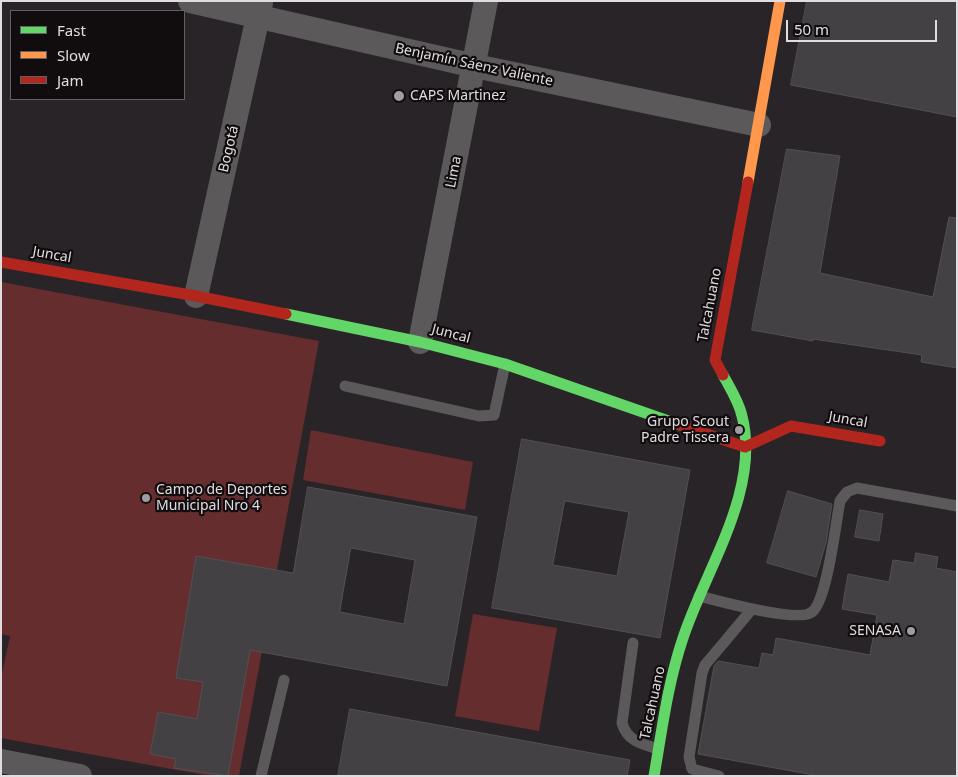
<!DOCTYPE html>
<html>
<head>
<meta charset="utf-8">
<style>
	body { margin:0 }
	#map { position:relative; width:958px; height:777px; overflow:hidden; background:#292427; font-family:"Noto Sans",sans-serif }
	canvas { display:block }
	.frame { position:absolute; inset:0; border:2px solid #e1dcdf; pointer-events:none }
	.legend { position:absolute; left:10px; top:10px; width:175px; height:90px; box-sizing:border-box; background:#110d0f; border:1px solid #646062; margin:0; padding:6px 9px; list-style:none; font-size:15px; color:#e1dcdf }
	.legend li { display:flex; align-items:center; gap:10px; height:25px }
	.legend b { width:25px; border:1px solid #646062 }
	.scale { position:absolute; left:786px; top:20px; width:151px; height:22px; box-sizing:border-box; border:2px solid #e1dcdf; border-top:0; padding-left:6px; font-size:15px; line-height:18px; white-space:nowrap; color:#e1dcdf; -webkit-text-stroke:4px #110d0f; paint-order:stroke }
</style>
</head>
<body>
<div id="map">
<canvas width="958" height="777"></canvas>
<div class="frame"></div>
<ul class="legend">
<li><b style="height:6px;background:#63d668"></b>Fast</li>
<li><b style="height:6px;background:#ff974d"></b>Slow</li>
<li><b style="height:6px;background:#b3261e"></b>Jam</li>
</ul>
<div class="scale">50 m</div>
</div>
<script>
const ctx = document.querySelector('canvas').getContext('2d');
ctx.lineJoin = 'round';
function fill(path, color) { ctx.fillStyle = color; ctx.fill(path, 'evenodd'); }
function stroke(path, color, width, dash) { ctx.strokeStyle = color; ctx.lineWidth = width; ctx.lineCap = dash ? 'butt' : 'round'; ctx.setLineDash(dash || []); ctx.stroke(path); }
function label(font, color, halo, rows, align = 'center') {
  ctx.font = font + ' "Noto Sans",sans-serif'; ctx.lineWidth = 4.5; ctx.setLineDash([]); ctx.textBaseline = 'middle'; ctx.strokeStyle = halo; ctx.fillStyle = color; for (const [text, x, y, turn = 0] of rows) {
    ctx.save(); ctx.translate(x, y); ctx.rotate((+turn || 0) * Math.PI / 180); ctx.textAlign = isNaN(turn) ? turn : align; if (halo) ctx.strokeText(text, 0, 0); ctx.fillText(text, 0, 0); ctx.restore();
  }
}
const green = new Path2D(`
	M 1,282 L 319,341 L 239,776 L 210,776 L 1,738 L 1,678 L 10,636 L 1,634 Z
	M 311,430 L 473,462 L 465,510 L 303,480 Z
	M 473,614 L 557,628 L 539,731 L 455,716 Z`);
const building = new Path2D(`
	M 807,1 L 957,1 L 957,117 L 791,85 Z
	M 787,149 L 840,156 L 820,273 L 933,297 L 949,217 L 957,218 L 957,368 L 921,362 L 922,355 L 813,339 L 813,341 L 752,330 Z
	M 522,439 L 690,470 L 660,638 L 492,608 ZM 565,501 L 629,512 L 617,576 L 553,565 Z
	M 308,487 L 477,517 L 447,686 L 250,650 L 228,776 L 174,768 L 176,759 L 150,754 L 158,712 L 197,719 L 203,682 L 176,678 L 196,556 L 293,573 ZM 351,548 L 415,560 L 404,624 L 340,612 Z
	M 788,491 L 832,504 L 826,543 L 816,577 L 767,563 Z
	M 860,510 L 883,514 L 879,541 L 855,537 Z
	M 916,553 L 938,557 L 936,568 L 957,572 L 957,776 L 819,776 L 698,754 L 714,666 L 718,661 L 759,668 L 762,653 L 773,655 L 776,638 L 870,655 L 877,615 L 842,609 L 848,574 L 889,582 L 893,560 L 914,563 Z
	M 350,709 L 630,760 L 627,776 L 338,776 Z`);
const lane = new Path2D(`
	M 345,386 L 479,416 L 494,415 L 505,364
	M 699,596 C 718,601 799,623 812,612 C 827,601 836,522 840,501 L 847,492 L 857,488 L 957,506
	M 633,643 L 622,723 C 627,741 642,744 658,749
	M 261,776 L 284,680
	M 719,776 L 692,769 L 689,757 L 702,673 L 705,665 L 752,609`);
const street = new Path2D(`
	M 190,1 L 475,66 L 759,125
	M 196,296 L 261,3
	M 420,342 L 486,1
	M 1,761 L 80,776`);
const fast = new Path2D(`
	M 286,314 L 420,342 L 505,364 L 680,425
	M 654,776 C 662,730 668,682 683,638 C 705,570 761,491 742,416 C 739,402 730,388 723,375`);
const slow = new Path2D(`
	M 748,182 L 780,1`);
const jam = new Path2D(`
	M 1,262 L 196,296 L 286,314
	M 723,375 L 715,360 L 748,182
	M 680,425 L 745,447 L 791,426 L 880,441`);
const markers = [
	[399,96,6,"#a19c9f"],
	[739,430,5,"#a19c9f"],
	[146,498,5,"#a19c9f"],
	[911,631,5,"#a19c9f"]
];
const streetNames = [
	["Benjamín Sáenz Valiente",474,65,12],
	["Bogotá",229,149,-77],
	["Lima",454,172,-79],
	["Juncal",52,255,10],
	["Talcahuano",710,305,-79],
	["Juncal",451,334,15],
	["Juncal",848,420,10],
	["Talcahuano",653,703,-78]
];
const poiNames = [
	["CAPS Martinez",410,96],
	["Grupo Scout",729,422,"right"],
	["Padre Tissera",729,438,"right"],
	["Campo de Deportes",156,490],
	["Municipal Nro 4",156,506],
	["SENASA",901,631,"right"]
];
fill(green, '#662d2e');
fill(building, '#444144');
stroke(building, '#535053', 1);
stroke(lane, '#5c595b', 11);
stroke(street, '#5c595b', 24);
stroke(fast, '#63d668', 11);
stroke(slow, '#ff974d', 11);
stroke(jam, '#b3261e', 11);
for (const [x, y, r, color] of markers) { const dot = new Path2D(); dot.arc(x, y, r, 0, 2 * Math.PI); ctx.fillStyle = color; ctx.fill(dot); stroke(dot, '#110d0f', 2); }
label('14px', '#e1dcdf', '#110d0f', streetNames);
label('14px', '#e1dcdf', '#110d0f', poiNames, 'left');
</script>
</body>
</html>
